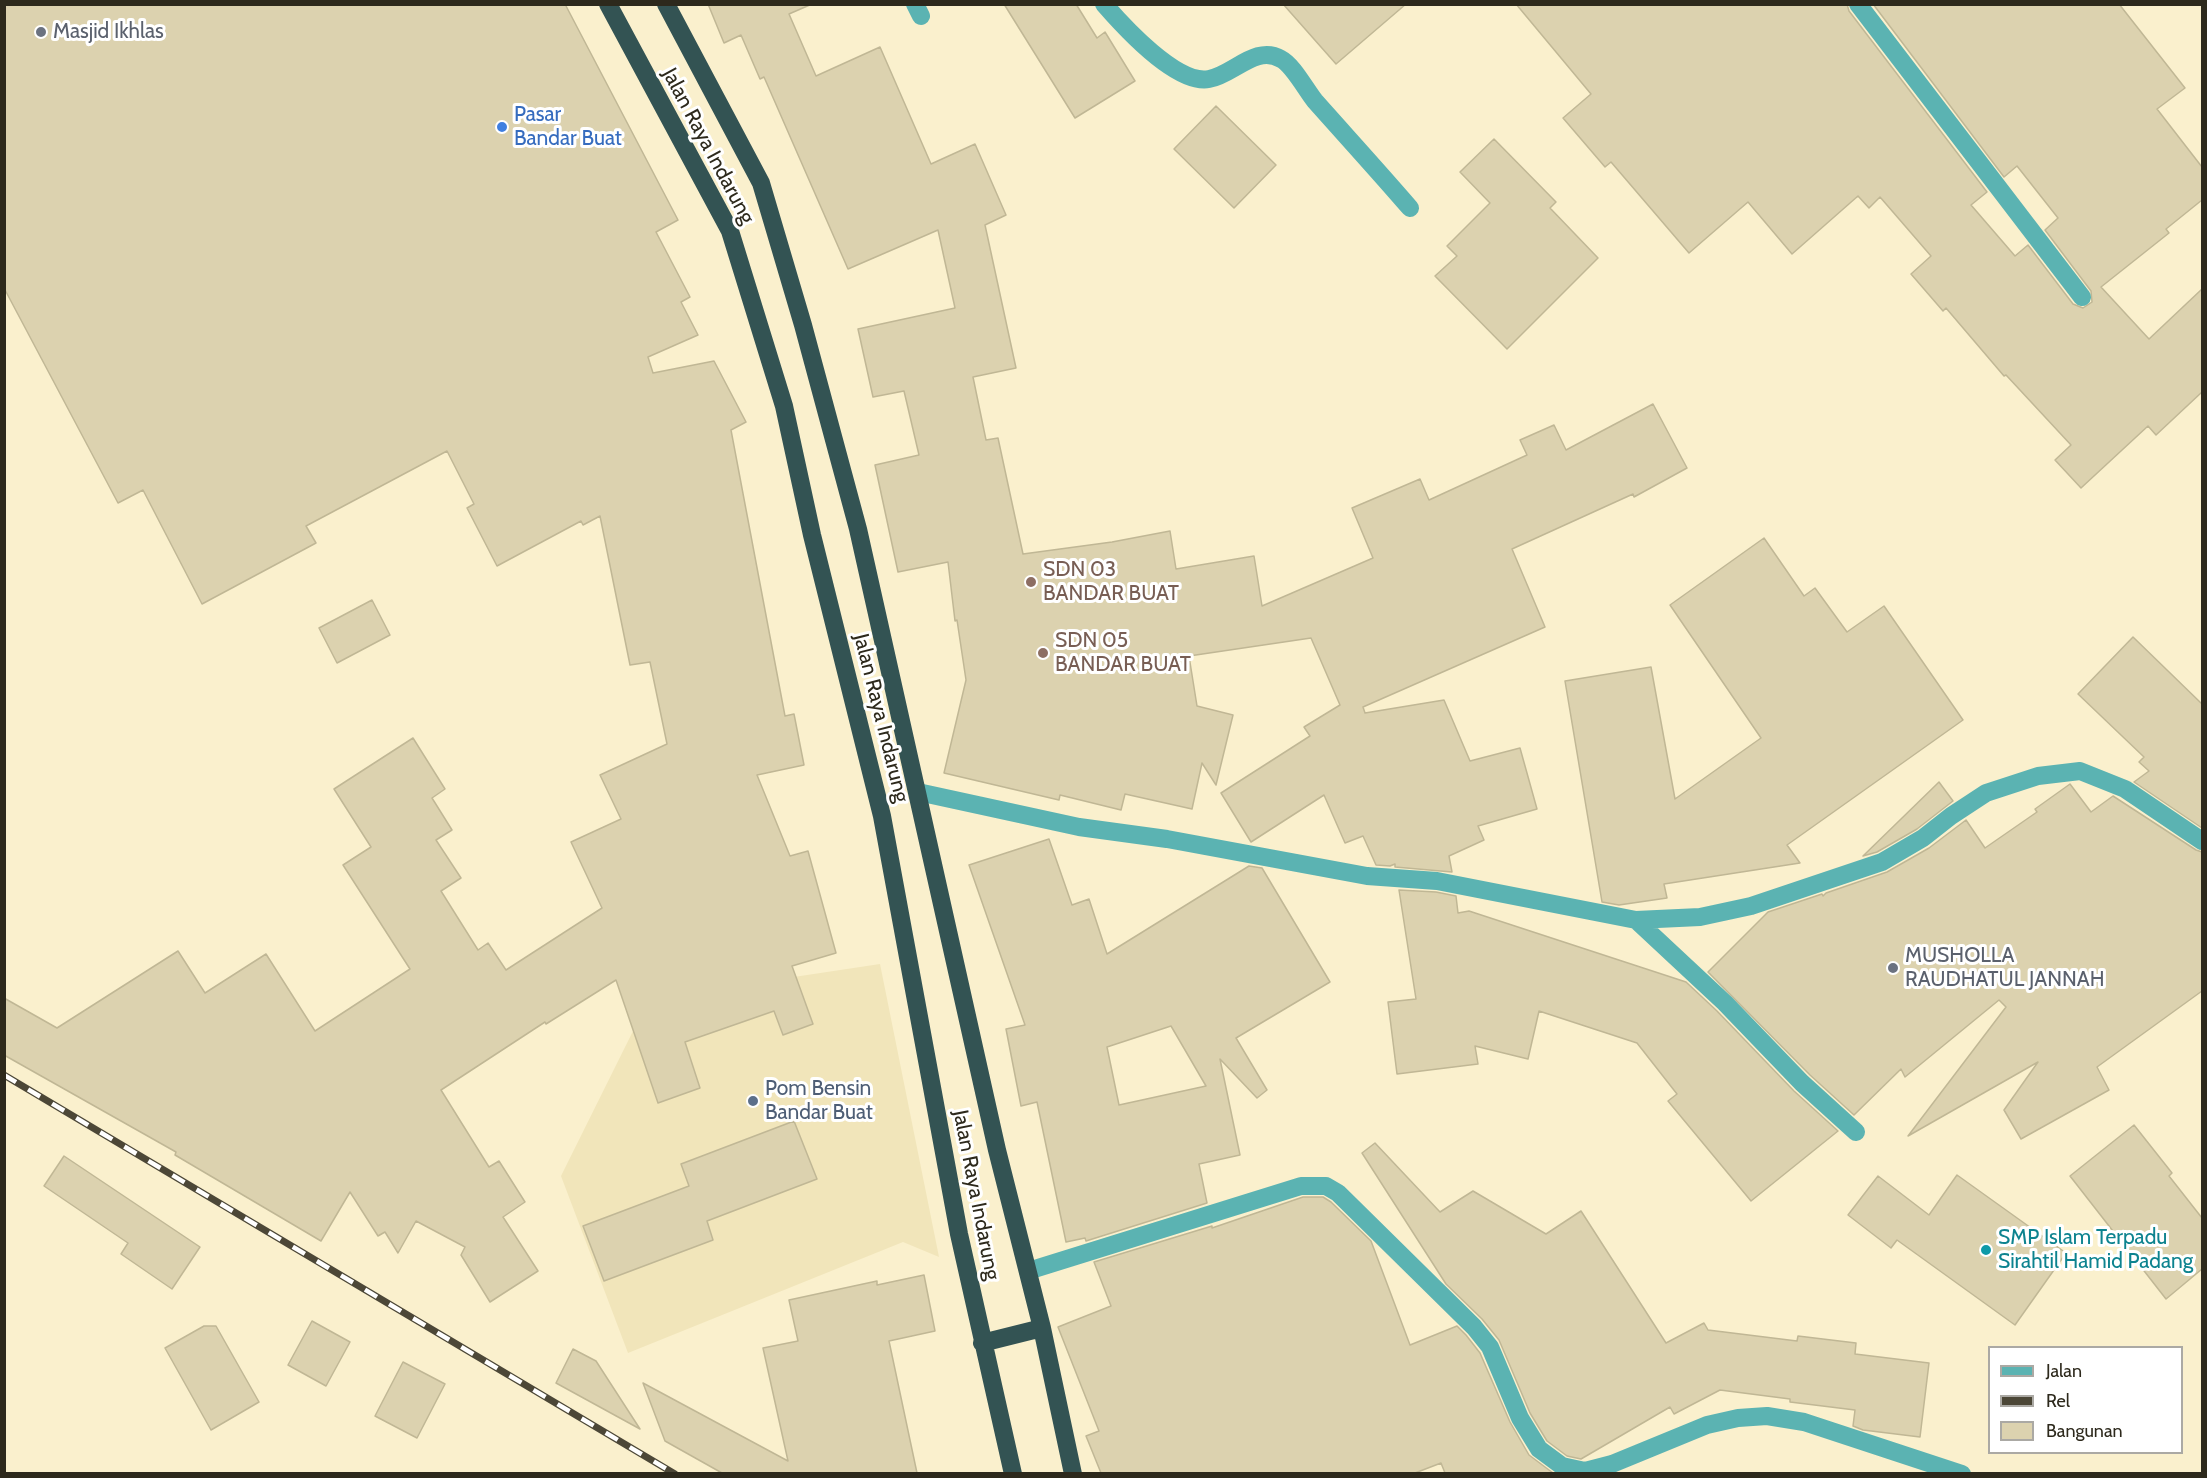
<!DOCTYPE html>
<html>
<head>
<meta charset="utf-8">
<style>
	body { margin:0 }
	#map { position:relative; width:2207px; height:1478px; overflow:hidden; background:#faf0cd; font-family:Cabin,sans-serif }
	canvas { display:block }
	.frame { position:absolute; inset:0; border:6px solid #2d291c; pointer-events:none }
	.legend { position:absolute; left:1988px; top:1346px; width:195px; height:108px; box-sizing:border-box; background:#fff; border:2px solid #aba9a4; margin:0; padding:8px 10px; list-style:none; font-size:18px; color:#2d291c }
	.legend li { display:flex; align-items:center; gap:12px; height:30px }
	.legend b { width:30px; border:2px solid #aba9a4 }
</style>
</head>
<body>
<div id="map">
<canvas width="2207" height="1478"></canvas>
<div class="frame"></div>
<ul class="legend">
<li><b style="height:8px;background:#5bb3b2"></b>Jalan</li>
<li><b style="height:8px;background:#4c4737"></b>Rel</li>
<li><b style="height:16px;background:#dcd2af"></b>Bangunan</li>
</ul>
</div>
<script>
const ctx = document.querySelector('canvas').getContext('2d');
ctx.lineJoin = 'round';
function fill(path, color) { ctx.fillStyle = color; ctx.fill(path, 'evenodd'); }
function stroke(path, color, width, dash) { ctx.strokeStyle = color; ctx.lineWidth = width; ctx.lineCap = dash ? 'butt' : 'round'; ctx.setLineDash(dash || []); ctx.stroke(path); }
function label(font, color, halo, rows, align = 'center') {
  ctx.font = font + ' Cabin,sans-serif'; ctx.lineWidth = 6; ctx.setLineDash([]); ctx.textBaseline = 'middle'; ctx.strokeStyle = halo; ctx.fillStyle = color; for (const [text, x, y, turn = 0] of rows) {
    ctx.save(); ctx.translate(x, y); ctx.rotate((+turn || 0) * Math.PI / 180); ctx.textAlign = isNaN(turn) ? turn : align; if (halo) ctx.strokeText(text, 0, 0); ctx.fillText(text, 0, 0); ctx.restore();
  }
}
const built = new Path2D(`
	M 880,964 L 939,1257 L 903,1242 L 628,1353 L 561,1176 L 635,1027 L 754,983 Z`);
const building = new Path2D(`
	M 4,4 L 565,4 L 678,220 L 656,232 L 690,297 L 681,302 L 698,335 L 648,357 L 653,373 L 714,361 L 746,422 L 731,430 L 785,716 L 794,714 L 804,765 L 757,775 L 790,856 L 808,851 L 836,953 L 792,966 L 813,1024 L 783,1035 L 774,1011 L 685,1042 L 700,1088 L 658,1103 L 616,980 L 546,1024 L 545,1022 L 441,1090 L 489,1167 L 499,1161 L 525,1202 L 503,1217 L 538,1271 L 490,1302 L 461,1255 L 465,1247 L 416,1221 L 398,1253 L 385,1232 L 378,1236 L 350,1192 L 321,1241 L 175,1155 L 176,1152 L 4,1055 L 4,998 L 57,1028 L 178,951 L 205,993 L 266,954 L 315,1031 L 410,969 L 343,865 L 371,847 L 334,789 L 413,738 L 445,789 L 432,798 L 452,830 L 436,840 L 461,878 L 441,891 L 478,950 L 488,943 L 506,970 L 602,908 L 571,842 L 621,819 L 600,775 L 667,744 L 650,662 L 630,665 L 600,516 L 583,525 L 581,521 L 497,566 L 467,508 L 474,504 L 447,451 L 306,526 L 316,543 L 202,604 L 143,490 L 118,503 L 4,288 Z
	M 708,4 L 812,4 L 789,14 L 816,76 L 880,47 L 931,164 L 975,144 L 1006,215 L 985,225 L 1016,368 L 973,377 L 986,440 L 998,438 L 1023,554 L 1112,542 L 1170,531 L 1176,569 L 1254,556 L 1262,606 L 1373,558 L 1352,508 L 1420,479 L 1429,500 L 1527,455 L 1520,440 L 1554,425 L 1566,450 L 1653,404 L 1687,468 L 1634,497 L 1633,494 L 1512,549 L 1545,627 L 1363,707 L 1365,713 L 1444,700 L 1470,761 L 1520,748 L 1537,809 L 1478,826 L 1484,840 L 1449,856 L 1452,872 L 1395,867 L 1395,864 L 1390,866 L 1376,865 L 1363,836 L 1345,843 L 1324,795 L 1251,842 L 1221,793 L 1310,736 L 1304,727 L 1340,705 L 1311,638 L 1189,656 L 1197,706 L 1233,715 L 1216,785 L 1202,763 L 1192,809 L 1125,794 L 1121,810 L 1060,795 L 1059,800 L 944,773 L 966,680 L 957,620 L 955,621 L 948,562 L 898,572 L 875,465 L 919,455 L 904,391 L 873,397 L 858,329 L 955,308 L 938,230 L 848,269 L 764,77 L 760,79 L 741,35 L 724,43 Z
	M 1004,4 L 1076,4 L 1097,38 L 1105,32 L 1135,81 L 1075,118 Z
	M 1283,4 L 1406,4 L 1336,64 Z
	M 1516,4 L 1847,4 L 1849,11 L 1987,192 L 1971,205 L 2015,256 L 2028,245 L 2073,304 L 2083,308 L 2092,302 L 2091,291 L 2045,230 L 2058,218 L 2017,166 L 2004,177 L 1873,4 L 2119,4 L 2185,88 L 2157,109 L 2202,167 L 2202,200 L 2166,229 L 2169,233 L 2101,287 L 2149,339 L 2202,289 L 2202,392 L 2156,435 L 2148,426 L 2081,488 L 2055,460 L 2071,445 L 2006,375 L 2004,376 L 1946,308 L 1943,311 L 1911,274 L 1931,256 L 1880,197 L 1869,208 L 1858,196 L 1792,254 L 1748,202 L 1689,253 L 1611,162 L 1605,167 L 1563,118 L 1591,94 Z
	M 1216,106 L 1276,165 L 1234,208 L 1174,149 Z
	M 1494,139 L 1556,202 L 1550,208 L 1598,258 L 1507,349 L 1435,276 L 1457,256 L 1447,246 L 1490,203 L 1460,172 Z
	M 1764,538 L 1804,596 L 1815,588 L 1847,632 L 1884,606 L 1963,720 L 1787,845 L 1800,863 L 1664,884 L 1667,898 L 1619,905 L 1602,902 L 1565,681 L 1651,667 L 1675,799 L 1761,738 L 1670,605 Z
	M 372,600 L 390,635 L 337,663 L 319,628 Z
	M 2133,637 L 2202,704 L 2202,828 L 2134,782 L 2149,771 L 2139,762 L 2144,757 L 2078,694 Z
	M 1939,782 L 1953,801 L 1917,829 L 1877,852 L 1863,856 Z
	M 2070,784 L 2091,812 L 2113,796 L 2196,850 L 2202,852 L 2202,991 L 2097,1067 L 2109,1090 L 2021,1139 L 2004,1110 L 2038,1062 L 1908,1136 L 2006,1007 L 1999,1000 L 1905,1077 L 1901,1069 L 1854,1115 L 1810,1075 L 1708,972 L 1768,912 L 1822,894 L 1823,896 L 1826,893 L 1887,872 L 1929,848 L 1966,820 L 1985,848 L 2037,812 L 2035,809 Z
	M 1049,839 L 1072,905 L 1089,899 L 1107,954 L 1249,866 L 1262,868 L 1330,982 L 1236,1038 L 1267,1090 L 1257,1098 L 1220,1059 L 1240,1155 L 1199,1164 L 1207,1203 L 1086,1241 L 1085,1238 L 1066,1242 L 1037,1102 L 1021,1106 L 1006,1029 L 1025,1025 L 969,865 ZM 1171,1026 L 1206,1086 L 1119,1105 L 1107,1047 Z
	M 1399,890 L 1436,892 L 1456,896 L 1458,913 L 1469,911 L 1686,982 L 1717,1011 L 1794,1091 L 1838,1131 L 1751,1201 L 1668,1101 L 1677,1094 L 1637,1043 L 1539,1011 L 1528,1059 L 1475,1046 L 1478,1064 L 1397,1074 L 1388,1002 L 1416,999 Z
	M 794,1121 L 817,1179 L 707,1221 L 713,1240 L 604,1281 L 583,1226 L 689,1186 L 681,1164 Z
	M 2134,1125 L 2172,1173 L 2169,1176 L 2202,1218 L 2202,1269 L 2166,1299 L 2070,1176 Z
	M 1375,1143 L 1440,1212 L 1473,1191 L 1546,1234 L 1581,1211 L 1666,1343 L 1704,1323 L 1708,1330 L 1797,1341 L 1798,1336 L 1856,1343 L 1855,1354 L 1929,1363 L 1920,1437 L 1863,1430 L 1853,1426 L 1855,1410 L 1790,1402 L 1790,1399 L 1720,1390 L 1674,1414 L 1670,1407 L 1581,1459 L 1567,1456 L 1547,1441 L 1530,1413 L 1499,1340 L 1482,1319 L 1446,1284 L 1362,1153 Z
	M 64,1156 L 200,1247 L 172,1289 L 121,1254 L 128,1243 L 44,1186 Z
	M 1957,1175 L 2066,1253 L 2015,1325 L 1897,1240 L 1891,1248 L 1848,1215 L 1878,1176 L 1929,1215 Z
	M 1303,1197 L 1323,1197 L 1331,1202 L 1371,1241 L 1410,1345 L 1457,1326 L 1466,1335 L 1480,1353 L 1510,1422 L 1529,1455 L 1553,1473 L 1445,1473 L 1441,1463 L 1415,1473 L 1101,1473 L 1086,1436 L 1099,1431 L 1058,1327 L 1111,1306 L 1094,1262 L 1212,1226 L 1212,1228 Z
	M 924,1275 L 935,1331 L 889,1341 L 917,1473 L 722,1473 L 665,1441 L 643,1383 L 788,1461 L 763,1348 L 798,1341 L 789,1300 L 877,1281 L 877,1285 Z
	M 312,1321 L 350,1342 L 326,1386 L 288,1365 Z
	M 204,1326 L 216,1326 L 259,1402 L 211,1430 L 165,1348 Z
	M 573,1349 L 596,1361 L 640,1429 L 556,1383 Z
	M 403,1362 L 445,1384 L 417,1438 L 375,1416 Z`);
const minor = new Path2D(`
	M 915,4 L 921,16
	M 1104,4 C 1124,27 1177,85 1209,79 C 1233,75 1256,44 1281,59 C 1293,65 1306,90 1315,101 C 1347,137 1379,172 1410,208
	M 1858,4 L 2082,297
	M 918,792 L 1079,827 L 1167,839 L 1367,876 L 1437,881 L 1636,920 L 1700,917 L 1751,906 L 1882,862 L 1923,838 L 1951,816 L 1986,793 L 2038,776 L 2080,771 L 2125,789 L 2202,841
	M 1636,920 L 1725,1003 L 1802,1083 L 1856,1132
	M 1028,1271 L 1301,1186 L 1326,1186 L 1338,1193 L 1474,1327 L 1490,1347 L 1520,1418 L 1539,1449 L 1562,1466 L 1585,1471 L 1612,1464 L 1707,1425 L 1738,1418 L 1767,1416 L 1804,1422 L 1962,1474`);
const highway = new Path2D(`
	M 608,4 L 730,231 L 784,406 L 812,535 L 882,816 L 959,1234 L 1013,1474
	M 666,4 L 761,183 L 803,325 L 858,529 L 997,1150 L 1042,1328 L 1073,1474
	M 982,1343 L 1042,1328`);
const rail = new Path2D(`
	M 4,1075 L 675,1474`);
const markers = [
	[41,32,6,"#6b7280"],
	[502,127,6,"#3f7fe0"],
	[1031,582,6,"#8d6e63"],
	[1043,653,6,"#8d6e63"],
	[1893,968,6,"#6b7280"],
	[753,1101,6,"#5c6f8a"],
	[1986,1250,6,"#0f9aa8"]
];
const worshipNames = [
	["Masjid Ikhlas",53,32],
	["MUSHOLLA",1905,956],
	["RAUDHATUL JANNAH",1905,980]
];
const shopNames = [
	["Pasar",514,115],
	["Bandar Buat",514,139]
];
const streetNames = [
	["Jalan Raya Indarung",708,146,62],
	["Jalan Raya Indarung",881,718,76],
	["Jalan Raya Indarung",976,1195,79]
];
const educationNames = [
	["SDN 03",1043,570],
	["BANDAR BUAT",1043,594],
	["SDN 05",1055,641],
	["BANDAR BUAT",1055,665]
];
const serviceNames = [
	["Pom Bensin",765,1089],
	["Bandar Buat",765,1113]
];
const cultureNames = [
	["SMP Islam Terpadu",1998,1238],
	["Sirahtil Hamid Padang",1998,1262]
];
fill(built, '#f1e5ba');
fill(building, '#dcd2af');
stroke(building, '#c0b795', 1.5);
stroke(minor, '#5bb3b2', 18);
stroke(highway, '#335353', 18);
stroke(rail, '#4c4737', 7);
stroke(rail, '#fff', 4.5, [14]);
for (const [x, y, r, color] of markers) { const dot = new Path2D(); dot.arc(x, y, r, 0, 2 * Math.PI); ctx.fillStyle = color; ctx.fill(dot); stroke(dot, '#fff', 2); }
label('21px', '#5b616d', '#fff', worshipNames, 'left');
label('21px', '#366cbe', '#fff', shopNames, 'left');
label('21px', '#2d291c', '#fff', streetNames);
label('21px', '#785e54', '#fff', educationNames, 'left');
label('21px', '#4e5e75', '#fff', serviceNames, 'left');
label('21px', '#0d838f', '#fff', cultureNames, 'left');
</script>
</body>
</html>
